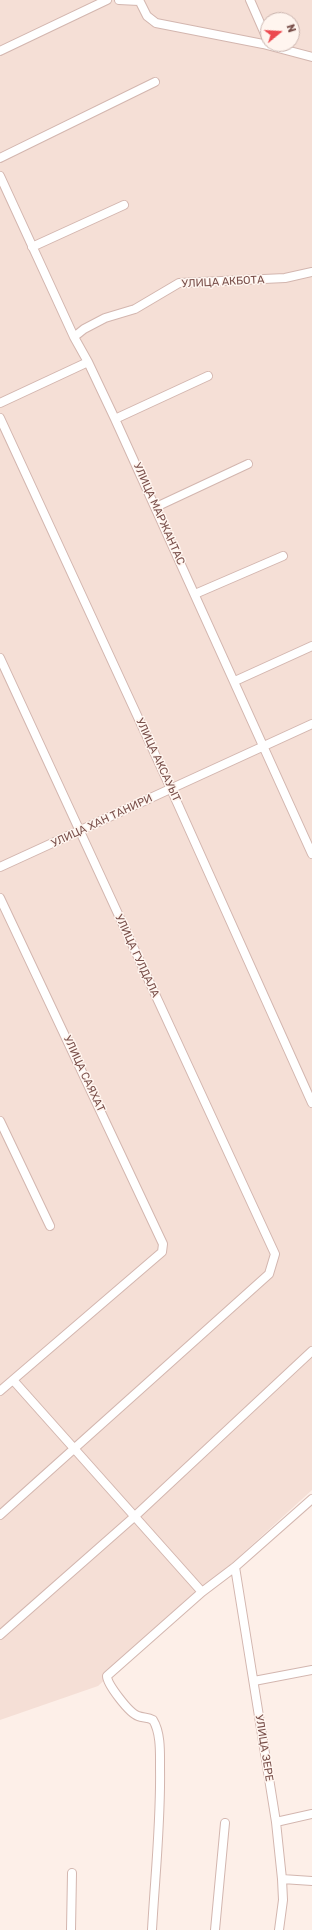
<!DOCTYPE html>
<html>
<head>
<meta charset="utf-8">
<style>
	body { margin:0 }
	#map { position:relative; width:312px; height:1930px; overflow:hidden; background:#fdefe8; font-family:Rubik,sans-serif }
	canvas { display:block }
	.north { position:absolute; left:260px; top:12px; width:40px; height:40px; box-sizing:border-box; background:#fff5ef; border:1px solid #c9b3ad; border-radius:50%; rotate:72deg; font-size:11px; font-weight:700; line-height:16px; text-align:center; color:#794f4a }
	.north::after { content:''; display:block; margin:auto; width:14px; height:18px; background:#ec494f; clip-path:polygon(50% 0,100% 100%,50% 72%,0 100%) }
</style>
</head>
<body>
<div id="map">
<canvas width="312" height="1930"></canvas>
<div class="north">N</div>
</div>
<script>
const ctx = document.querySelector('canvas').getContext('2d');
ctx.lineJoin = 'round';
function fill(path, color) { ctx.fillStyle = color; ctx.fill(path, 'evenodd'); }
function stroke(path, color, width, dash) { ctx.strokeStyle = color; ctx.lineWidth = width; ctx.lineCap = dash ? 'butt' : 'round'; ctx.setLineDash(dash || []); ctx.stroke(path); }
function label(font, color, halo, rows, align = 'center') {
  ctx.font = font + ' Rubik,sans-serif'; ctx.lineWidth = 3; ctx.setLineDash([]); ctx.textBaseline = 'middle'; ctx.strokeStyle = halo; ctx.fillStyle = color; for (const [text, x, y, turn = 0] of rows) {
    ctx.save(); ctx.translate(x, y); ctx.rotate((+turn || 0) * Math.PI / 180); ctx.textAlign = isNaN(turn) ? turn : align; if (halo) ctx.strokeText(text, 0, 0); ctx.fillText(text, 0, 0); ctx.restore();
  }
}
const residential = new Path2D(`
	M 0,0 L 312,0 L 312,1490 L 98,1686 L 0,1720 ZM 268,20 L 292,20 L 292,44 L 268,44 Z`);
const minor = new Path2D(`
	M 119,0 L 139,1
	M 139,0 L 147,16 L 156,23 L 263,44 L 312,57
	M 250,0 L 268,41
	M 0,51 L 107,0
	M 0,158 L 155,82
	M 0,176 L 74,337 L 88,362 L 115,419 L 312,854
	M 32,247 L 124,205
	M 74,337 L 84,329 L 105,318 L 135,309 L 179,283 L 285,278 L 312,272
	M 0,403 L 88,362
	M 0,418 L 171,789 L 312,1103
	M 115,419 L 208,376
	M 156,507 L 248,464
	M 195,594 L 283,556
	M 0,658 L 275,1254 L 269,1274 L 0,1515
	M 235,681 L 312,646
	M 0,867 L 312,724
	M 0,898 L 163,1244 L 162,1252 L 0,1391
	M 0,1121 L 50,1226
	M 13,1380 L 202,1592
	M 235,1567 L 276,1822 L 282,1879 L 283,1900 L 279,1930
	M 0,1635 L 134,1517 L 312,1351
	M 254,1681 L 312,1670
	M 276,1822 L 312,1814
	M 282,1879 L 312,1881
	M 71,1930 L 72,1873
	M 152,1930 C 155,1876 161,1822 160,1768 C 160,1753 161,1733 153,1720 C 148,1717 143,1718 138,1716 C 129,1713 107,1684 107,1676 L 202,1592 L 235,1567 L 312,1499
	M 215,1930 L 225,1823`);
const streetNames = [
	["УЛИЦА АКБОТА",223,282,-3],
	["УЛИЦА МАРЖАНТАС",159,514,66],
	["УЛИЦА АКСАУЫТ",158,760,65],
	["УЛИЦА ХАН ТАНИРИ",102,821,-25],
	["УЛИЦА ГУЛДАЛА",137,956,65],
	["УЛИЦА САЯХАТ",84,1074,65],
	["УЛИЦА ЗЕРЕ",264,1748,81]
];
fill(residential, '#f5dfd6');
stroke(minor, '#d3b6af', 10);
stroke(minor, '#fff', 8);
label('11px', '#794f4a', '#fff5ef', streetNames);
</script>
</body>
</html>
